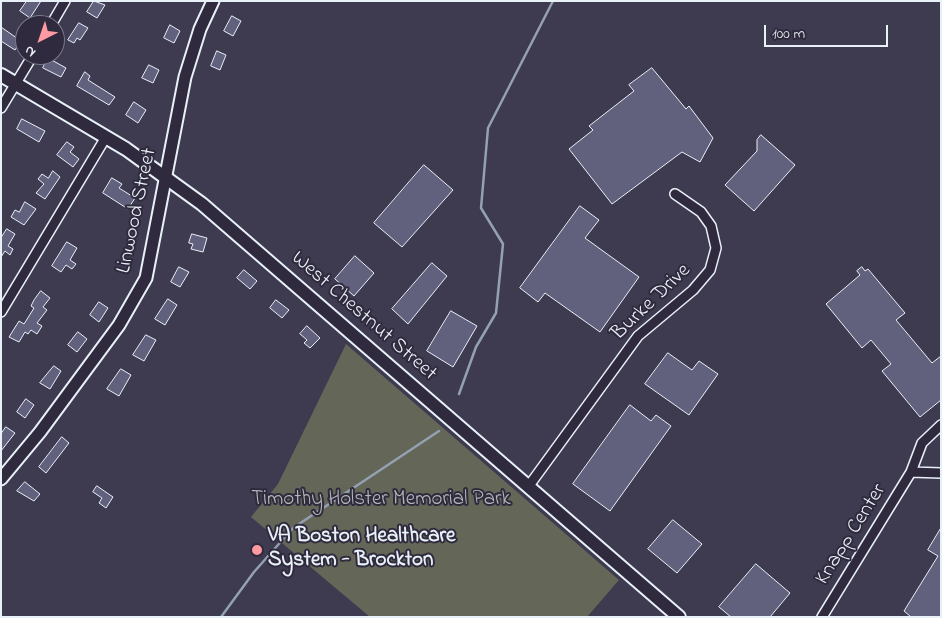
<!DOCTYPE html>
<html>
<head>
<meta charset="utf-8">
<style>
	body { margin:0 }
	#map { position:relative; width:942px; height:618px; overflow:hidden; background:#3e3a50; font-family:"Indie Flower",sans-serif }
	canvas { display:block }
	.frame { position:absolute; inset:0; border:2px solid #e8f1f8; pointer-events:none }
	.north { position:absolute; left:15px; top:15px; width:50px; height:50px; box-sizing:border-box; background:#2f2a3d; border:1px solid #797a88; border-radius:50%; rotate:221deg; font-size:14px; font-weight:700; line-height:20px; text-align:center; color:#e8f1f8 }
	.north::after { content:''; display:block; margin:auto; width:18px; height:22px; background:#ff9aa2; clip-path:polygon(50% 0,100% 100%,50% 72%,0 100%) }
	.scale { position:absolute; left:764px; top:25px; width:124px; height:22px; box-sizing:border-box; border:2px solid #e8f1f8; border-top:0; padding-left:6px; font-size:15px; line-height:18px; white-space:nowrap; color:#e8f1f8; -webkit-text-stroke:4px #2f2a3d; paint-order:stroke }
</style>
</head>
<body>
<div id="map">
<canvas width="942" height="618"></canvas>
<div class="frame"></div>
<div class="north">N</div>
<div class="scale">100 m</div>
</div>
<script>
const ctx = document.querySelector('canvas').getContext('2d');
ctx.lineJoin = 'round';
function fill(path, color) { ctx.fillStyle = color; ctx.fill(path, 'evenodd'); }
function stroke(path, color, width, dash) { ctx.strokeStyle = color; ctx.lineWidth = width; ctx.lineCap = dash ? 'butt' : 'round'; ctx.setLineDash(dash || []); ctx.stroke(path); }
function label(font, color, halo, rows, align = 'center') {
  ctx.font = font + ' "Indie Flower",sans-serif'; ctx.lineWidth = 4; ctx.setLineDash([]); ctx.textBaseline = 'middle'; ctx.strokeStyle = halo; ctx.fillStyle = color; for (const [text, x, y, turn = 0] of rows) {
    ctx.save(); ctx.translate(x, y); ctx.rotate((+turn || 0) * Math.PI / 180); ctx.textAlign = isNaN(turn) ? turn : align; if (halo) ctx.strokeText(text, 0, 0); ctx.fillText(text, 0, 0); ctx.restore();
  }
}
const green = new Path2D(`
	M 346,344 L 619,580 L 587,617 L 370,617 L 251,517 L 278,484 Z`);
const stream = new Path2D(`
	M 459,394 L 476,347 L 496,313 L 503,244 L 481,208 L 488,128 L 553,1
	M 221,617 L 254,572 L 293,528 L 439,431`);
const building = new Path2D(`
	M 27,1 L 41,1 L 30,18 L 20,11 Z
	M 94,1 L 105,5 L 97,18 L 87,12 Z
	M 232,16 L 241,21 L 233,36 L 224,31 Z
	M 79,23 L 88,28 L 80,40 L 77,38 L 74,43 L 68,40 Z
	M 170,25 L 180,31 L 174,43 L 164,38 Z
	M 1,27 L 21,41 L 15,50 L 1,41 Z
	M 217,51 L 226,55 L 220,70 L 211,66 Z
	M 48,58 L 66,68 L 61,77 L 43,68 Z
	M 149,65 L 159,70 L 153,83 L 142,78 Z
	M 652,68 L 686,109 L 689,106 L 713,138 L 700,162 L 682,152 L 612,204 L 569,149 L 593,130 L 589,126 L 634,91 L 629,85 Z
	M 85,72 L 90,76 L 88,80 L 115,97 L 109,105 L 77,86 Z
	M 134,102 L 146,110 L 138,123 L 126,115 Z
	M 22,119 L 45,131 L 39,142 L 17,129 Z
	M 761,135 L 795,165 L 754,211 L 725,185 L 757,151 L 757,140 Z
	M 67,142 L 74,147 L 70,152 L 79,159 L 73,167 L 57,155 Z
	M 424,165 L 453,190 L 402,247 L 374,223 Z
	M 53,171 L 60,177 L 45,199 L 36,193 L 44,184 L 38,179 L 42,174 L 48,178 Z
	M 112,178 L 122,184 L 119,188 L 135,198 L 128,209 L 103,193 Z
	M 25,202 L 36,209 L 24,225 L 11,217 L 15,210 L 19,212 Z
	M 580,206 L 599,220 L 585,238 L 639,277 L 600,332 L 545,293 L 538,302 L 520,288 Z
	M 7,229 L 15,234 L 8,246 L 13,249 L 10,255 L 5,251 L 1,257 L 1,238 Z
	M 192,234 L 207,238 L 203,252 L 191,249 L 193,244 L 189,243 Z
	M 67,242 L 77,248 L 70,260 L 76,264 L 72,269 L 66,265 L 61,272 L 52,266 Z
	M 355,256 L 374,273 L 354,296 L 335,279 Z
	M 432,263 L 447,276 L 408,324 L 392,309 Z
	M 179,267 L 189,272 L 180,287 L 171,282 Z
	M 862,267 L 865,271 L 868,269 L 905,313 L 896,320 L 932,363 L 941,356 L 941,400 L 920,417 L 882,371 L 891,364 L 871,340 L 862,348 L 826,304 L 860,275 L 857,271 Z
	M 244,270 L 257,281 L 250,289 L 237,278 Z
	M 41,291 L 50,298 L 43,307 L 47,310 L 37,323 L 42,326 L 37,334 L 31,330 L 28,334 L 25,332 L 19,342 L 9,337 L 19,321 L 24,324 L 34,308 L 31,306 L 34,300 Z
	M 168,299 L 177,305 L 165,325 L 155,319 Z
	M 276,300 L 289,310 L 282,318 L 270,308 Z
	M 99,302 L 108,308 L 99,322 L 90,315 Z
	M 451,311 L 477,326 L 453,367 L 427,351 Z
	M 307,326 L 320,338 L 310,348 L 304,343 L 307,340 L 300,334 Z
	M 78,332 L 87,339 L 77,352 L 68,345 Z
	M 146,335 L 156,340 L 144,361 L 133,355 Z
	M 668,353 L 692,370 L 699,361 L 718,374 L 689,415 L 645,384 Z
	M 54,366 L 61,371 L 50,389 L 40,383 Z
	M 121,369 L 131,375 L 119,396 L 107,389 Z
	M 26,399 L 34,405 L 25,418 L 17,412 Z
	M 630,405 L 651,421 L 656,415 L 671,426 L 610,511 L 573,484 Z
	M 6,427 L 15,433 L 1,451 L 1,434 Z
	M 62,437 L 69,443 L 46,473 L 39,467 Z
	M 25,482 L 40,494 L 34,501 L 17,491 Z
	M 97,486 L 113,497 L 106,508 L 99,503 L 102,498 L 93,492 Z
	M 673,520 L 702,544 L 677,573 L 648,549 Z
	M 941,528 L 941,617 L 911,617 L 904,611 L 938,556 L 928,550 Z
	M 756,564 L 790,593 L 770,617 L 731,617 L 719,607 Z`);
const minor = new Path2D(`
	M 51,25 L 65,1
	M 1,108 L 33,55
	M 1,312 L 106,137
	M 911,472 L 941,473
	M 528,487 L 638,336 L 693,290 L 710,270 L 716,248 L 711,226 L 701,212 L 675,194
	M 822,617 L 911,472 L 922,443 L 941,425`);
const tertiary = new Path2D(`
	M 1,479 L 40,432 L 119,325 L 146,278 L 185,77 L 200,29 L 213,1`);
const secondary = new Path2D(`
	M 1,75 L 126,149 L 202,204 L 679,617`);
const markers = [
	[257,550,6,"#ff9aa2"]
];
const streetNames = [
	["Linwood Street",138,211,-78],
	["Burke Drive",652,303,-44],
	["West Chestnut Street",363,317,41],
	["Knapp Center",852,535,-58]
];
const parkNames = [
	["Timothy Holster Memorial Park",381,501]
];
const poiNames = [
	["VA Boston Healthcare",268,538],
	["System - Brockton",268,562]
];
fill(green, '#646658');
stroke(stream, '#93a1b2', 2.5);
fill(building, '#61617e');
stroke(building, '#e8f1f8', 1);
stroke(minor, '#e8f1f8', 12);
stroke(tertiary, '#e8f1f8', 15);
stroke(secondary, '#e8f1f8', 16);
stroke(minor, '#2f2a3d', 9);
stroke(tertiary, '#2f2a3d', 11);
stroke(secondary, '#2f2a3d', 12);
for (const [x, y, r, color] of markers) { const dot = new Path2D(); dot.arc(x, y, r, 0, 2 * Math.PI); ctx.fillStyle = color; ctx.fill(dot); stroke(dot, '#2f2a3d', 2); }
label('21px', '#e8f1f8', '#2f2a3d', streetNames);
label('21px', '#b3b9b8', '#2f2a3d', parkNames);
label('bold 21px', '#e8f1f8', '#2f2a3d', poiNames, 'left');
</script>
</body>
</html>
